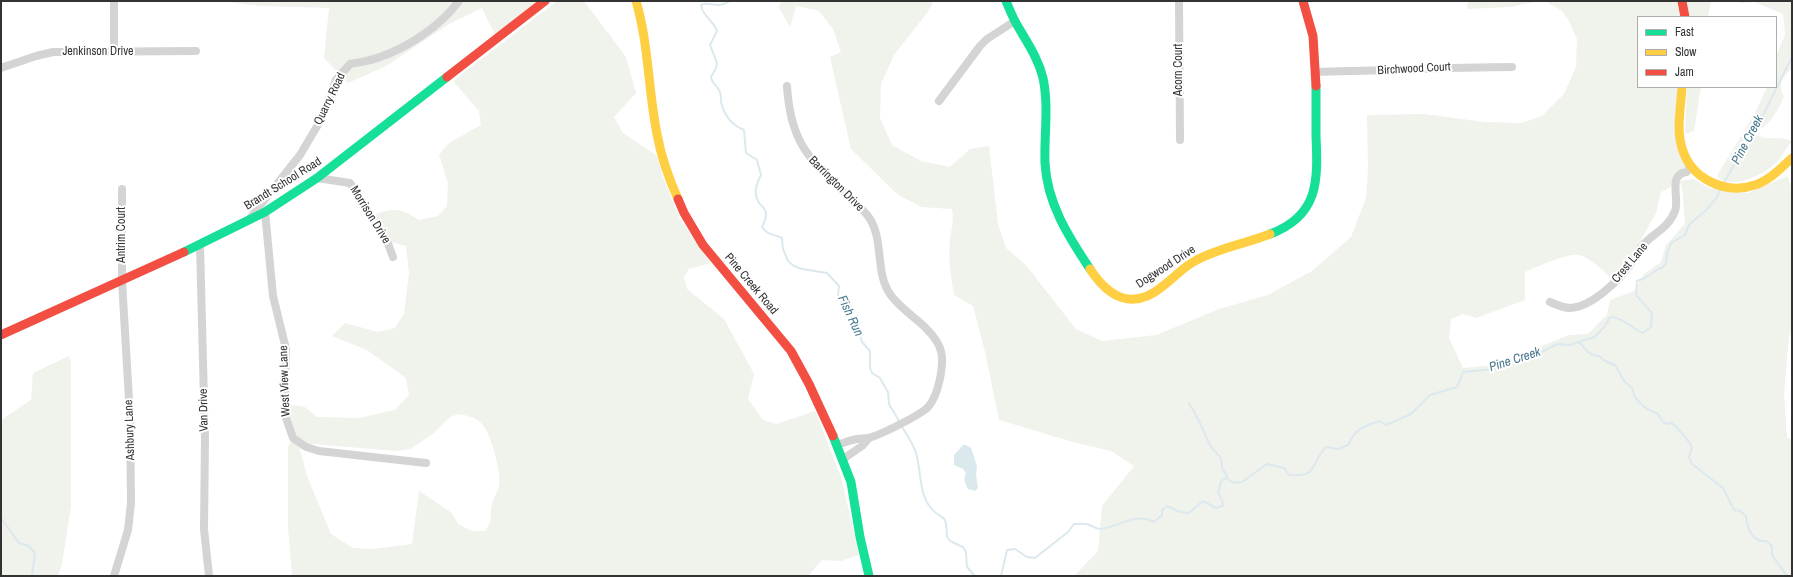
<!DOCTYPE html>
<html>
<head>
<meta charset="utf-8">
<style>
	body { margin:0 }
	#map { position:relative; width:1793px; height:577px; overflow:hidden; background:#fff; font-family:"Archivo Narrow",sans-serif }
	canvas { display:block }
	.frame { position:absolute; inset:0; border:2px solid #333; pointer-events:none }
	.legend { position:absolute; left:1637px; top:16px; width:140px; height:72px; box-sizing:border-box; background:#fff; border:1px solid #adadad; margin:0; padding:5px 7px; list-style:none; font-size:12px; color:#333 }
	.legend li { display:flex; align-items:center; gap:8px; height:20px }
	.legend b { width:20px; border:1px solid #adadad }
</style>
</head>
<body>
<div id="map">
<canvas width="1793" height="577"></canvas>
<div class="frame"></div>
<ul class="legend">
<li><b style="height:5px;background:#16e098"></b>Fast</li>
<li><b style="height:5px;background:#ffcf43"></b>Slow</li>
<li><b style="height:5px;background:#f24e42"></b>Jam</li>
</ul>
</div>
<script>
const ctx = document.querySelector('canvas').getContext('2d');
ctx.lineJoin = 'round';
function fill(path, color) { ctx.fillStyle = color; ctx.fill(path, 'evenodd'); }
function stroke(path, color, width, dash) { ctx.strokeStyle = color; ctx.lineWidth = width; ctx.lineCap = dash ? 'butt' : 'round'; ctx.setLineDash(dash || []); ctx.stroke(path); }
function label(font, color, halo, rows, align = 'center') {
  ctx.font = font + ' "Archivo Narrow",sans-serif'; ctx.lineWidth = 4; ctx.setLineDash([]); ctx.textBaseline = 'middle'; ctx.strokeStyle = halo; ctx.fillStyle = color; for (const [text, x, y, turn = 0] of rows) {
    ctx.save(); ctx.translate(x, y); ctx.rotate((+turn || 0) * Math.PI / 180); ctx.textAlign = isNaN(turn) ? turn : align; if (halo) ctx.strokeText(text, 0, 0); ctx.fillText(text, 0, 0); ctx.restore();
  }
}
const green = new Path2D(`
	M 218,1 L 538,1 L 495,35 L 482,8 L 449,24 L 386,66 L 348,83 L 324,58 L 329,8 L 261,6 Z
	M 557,1 L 584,1 L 626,57 L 636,93 L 614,117 L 623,133 L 657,156 L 663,177 L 680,219 L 711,263 L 689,269 L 684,277 L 687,289 L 724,319 L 754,374 L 748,399 L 763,420 L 777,424 L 815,411 L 841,477 L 859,555 L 841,561 L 822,560 L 808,576 L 292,576 L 288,527 L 288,447 L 293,438 L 285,404 L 305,407 L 317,417 L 359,418 L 395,410 L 409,395 L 406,378 L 367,350 L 332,336 L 345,323 L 378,332 L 395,328 L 404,314 L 409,273 L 406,246 L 387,241 L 372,215 C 393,208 400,207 419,220 L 438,216 L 447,206 L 448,183 L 439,155 L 449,143 L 481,125 L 479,111 L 453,81 ZM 458,414 C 466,415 475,417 481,423 C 490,430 502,474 499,485 C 498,492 493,498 492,505 C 489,519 494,518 485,531 L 472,531 L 458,524 L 452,513 L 419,491 L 412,544 L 374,549 L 353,548 L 331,534 L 307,476 L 298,442 L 306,447 L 312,444 L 396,451 L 410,449 L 434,433 L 450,417 Z
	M 781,1 L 934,1 L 927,13 L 894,55 L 881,84 L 880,118 L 892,145 L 921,161 L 950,167 L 970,149 L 989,146 L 998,224 L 1006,248 L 1025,264 L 1076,329 L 1102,341 L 1156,335 L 1219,309 L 1268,295 L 1312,271 L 1351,237 L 1366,198 L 1368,168 L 1367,115 L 1424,114 L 1485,122 L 1521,123 L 1542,116 L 1564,94 L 1576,67 L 1577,39 L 1569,21 L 1562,11 L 1545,1 L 1680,1 L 1681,17 L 1638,17 L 1638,87 L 1679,87 L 1686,166 L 1679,172 L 1671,187 L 1661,192 L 1656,213 L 1631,258 L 1610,277 C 1602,269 1590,258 1579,255 C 1567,253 1537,267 1525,272 L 1525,300 L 1476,318 L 1463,314 L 1451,319 L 1449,338 L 1463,368 L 1494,365 L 1569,335 L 1588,334 L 1607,315 L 1610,300 L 1634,291 L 1644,274 L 1661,262 L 1666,245 L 1685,224 L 1683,195 L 1680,181 L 1693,179 L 1709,188 L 1748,193 L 1787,176 L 1792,188 L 1792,330 L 1789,336 L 1784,394 L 1787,437 L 1792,440 L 1792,576 L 1074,576 L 1098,551 L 1102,506 L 1134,466 L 1111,451 L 1073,442 L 999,420 L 985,352 L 973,306 L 954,295 C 951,276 948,258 950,239 C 952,227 954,221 952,209 L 921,207 L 897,194 L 851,149 L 830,57 L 841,52 L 833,29 L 819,11 L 796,6 L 790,27 L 779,8 Z
	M 1468,1 L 1539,1 L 1511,7 L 1467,9 Z
	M 1687,1 L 1711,1 L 1708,17 L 1689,17 Z
	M 1733,1 L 1792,1 L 1792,69 C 1781,76 1778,85 1784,97 C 1777,110 1772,125 1757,130 L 1755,134 C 1766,142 1780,135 1792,141 C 1786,148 1782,156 1777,162 C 1766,173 1740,186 1725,181 C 1722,181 1719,178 1717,176 L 1755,113 L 1767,87 L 1776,87 L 1776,56 L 1785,35 L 1783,14 L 1754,2 L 1741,3 Z
	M 1687,87 L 1701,87 L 1694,131 L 1685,134 Z
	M 69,356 L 71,362 L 71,506 L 62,564 L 58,576 L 1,576 L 1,420 L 31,400 L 33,373 Z`);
const water = new Path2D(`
	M 963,445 L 966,445 L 971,448 L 977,466 L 976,475 L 978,488 L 975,491 L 968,489 C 965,483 963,480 966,473 L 963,469 L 954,465 L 954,455 Z`);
const stream = new Path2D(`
	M 730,1 C 716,10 709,0 701,5 C 702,16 714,21 717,31 L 710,45 L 717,63 L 716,68 L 711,77 C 712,84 718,86 720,92 C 721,95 721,99 721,102 C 724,115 732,125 744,130 L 746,153 L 757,160 L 761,175 C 756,185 753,193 759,203 C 762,207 766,208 766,214 C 766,218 764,223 762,227 C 768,236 774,234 782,238 L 783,249 L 788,261 L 794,266 L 802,269 L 827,273 L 839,286 L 838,296 L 846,306 L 851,319 L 859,331 L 862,342 L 870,351 L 870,368 L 872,373 L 880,378 L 885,387 L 888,392 L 889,404 L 899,421
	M 1723,184 L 1762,117 L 1792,57
	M 1579,342 L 1588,352 L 1593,355 L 1599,356 L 1605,361 L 1615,365 L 1624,381 L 1632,388 L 1635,397 L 1640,403 L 1647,409 L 1658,414 L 1663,422 L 1667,424 L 1672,423 C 1679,430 1688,438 1692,447 L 1689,457 L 1692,464 L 1723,488 L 1734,510 L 1740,511 L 1746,516 C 1747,527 1752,543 1766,541 L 1772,546 L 1772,555 L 1787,576
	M 1189,403 L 1196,415 L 1211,447 L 1221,458 L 1222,468 L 1227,476 L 1226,478
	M 901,425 C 906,434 913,443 916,453 C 921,469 919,493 930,507 C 943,523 946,509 947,537 L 950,541 L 963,547 L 966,552 L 967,567 L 975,576
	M 1,518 L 19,543 L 29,546 L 35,553 L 32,576
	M 1001,576 L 1007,550 L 1015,549 L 1027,557 L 1035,558 L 1068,532 L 1074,524 C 1078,524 1085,523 1089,525 C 1093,526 1096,529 1100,529 C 1121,527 1133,512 1154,522 L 1162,515 L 1162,510 L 1167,506 L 1180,512 L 1189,513 L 1203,501 L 1216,508 L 1223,506 L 1222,500 L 1218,493 L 1221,481 L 1226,478 L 1234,483 L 1242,482 L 1267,464 L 1284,468 L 1289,475 C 1319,478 1310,463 1326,447 L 1338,449 L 1348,445 C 1355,429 1364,426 1379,421 L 1386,425 L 1411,414 L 1430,395 L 1457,387 L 1463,372 L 1493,369 L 1514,361 L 1527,355 L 1540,353 L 1557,344 L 1569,345 L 1595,337 L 1605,326 L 1610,317 C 1622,317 1632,328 1643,333 L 1651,327 L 1652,313 L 1636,295 L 1637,281 L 1645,278 L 1658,269 L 1663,267 L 1666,264 L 1667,254 L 1671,243 L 1685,235 L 1689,225 L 1707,209 L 1717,197 L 1720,190`);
const street = new Path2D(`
	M 1179,1 L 1180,140
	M 114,52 L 114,1
	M 1,68 L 36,56 L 53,52 L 196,51
	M 1316,72 C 1382,71 1447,67 1512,67
	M 787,86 C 790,136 805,157 841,189 C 851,199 863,208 870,219 C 884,242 875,272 890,294 C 902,312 924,321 935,339 C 943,350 943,360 941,373 C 939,385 935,401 926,409 C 916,417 882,434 869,438 C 865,439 861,438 857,439 C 850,440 844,443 837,445
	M 939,101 L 980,46 L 987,39 L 1015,21
	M 317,178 L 350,183 L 387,241 L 393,257
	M 265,212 L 273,296 L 286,349 L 285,404 L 286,418 L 293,438 L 306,447 L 319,451 L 426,463
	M 251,217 L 300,155 L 322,118 L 336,80 L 350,64 C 359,62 370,61 380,57 C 409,47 440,26 459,1
	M 200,245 L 205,439 L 204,529 L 209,576
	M 1550,302 C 1557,305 1563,308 1570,308 C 1592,307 1619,280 1631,264 C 1636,258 1637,251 1642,246 C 1653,233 1668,229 1675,211 C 1680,198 1667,174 1687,172 L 1690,166
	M 843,459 L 862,446 L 869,438
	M 114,576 L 128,530 L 131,503 L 130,417 L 122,281 L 122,189`);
const fast = new Path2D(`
	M 1006,1 C 1009,8 1012,16 1016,23 C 1026,41 1038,57 1043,78 C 1049,106 1044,135 1045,163 C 1047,203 1068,236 1090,269
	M 1270,234 C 1319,216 1318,181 1316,136 C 1316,119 1316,103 1316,86
	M 184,252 L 265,212 L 317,178 L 447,77
	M 833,436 L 851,482 L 860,537 L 869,576`);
const slow = new Path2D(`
	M 636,1 C 649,45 648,90 657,134 C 661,156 669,179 678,199
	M 1682,87 C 1681,107 1676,129 1682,148 C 1691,179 1725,195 1755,185 C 1770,180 1781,168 1792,158
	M 1090,269 C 1109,298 1133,311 1163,286 C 1174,278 1183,267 1195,261 C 1218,248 1245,244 1270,234`);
const jam = new Path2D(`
	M 1303,1 L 1313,36 L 1316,86
	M 1682,1 L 1685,17
	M 447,77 L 545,1
	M 678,199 L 684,213 L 703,245 L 791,351 L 809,384 L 833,436
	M 1,335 L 184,252`);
const streetNames = [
	["Jenkinson Drive",98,52],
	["Birchwood Court",1414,69,-3],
	["Acorn Court",1179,70,-90],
	["Quarry Road",330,99,-64],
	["Brandt School Road",283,184,-32],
	["Barrington Drive",836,184,45],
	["Morrison Drive",370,215,58],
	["Antrim Court",122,235,-90],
	["Crest Lane",1630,263,-50],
	["Dogwood Drive",1166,267,-33],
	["Pine Creek Road",751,284,50],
	["West View Lane",285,381,-92],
	["Van Drive",204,410,-91],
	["Ashbury Lane",130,430,-92]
];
const waterNames = [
	["Pine Creek",1748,140,-62],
	["Fish Run",850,316,65],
	["Pine Creek",1515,360,-18]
];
fill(green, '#f0f2ec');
fill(water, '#dbe9ee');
stroke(stream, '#dbe9ee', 2);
stroke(street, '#d4d4d4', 8);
stroke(fast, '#16e098', 9);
stroke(slow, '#ffcf43', 9);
stroke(jam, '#f24e42', 9);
label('12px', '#333', '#fff', streetNames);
label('italic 13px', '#48788e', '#fff', waterNames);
</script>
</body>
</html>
